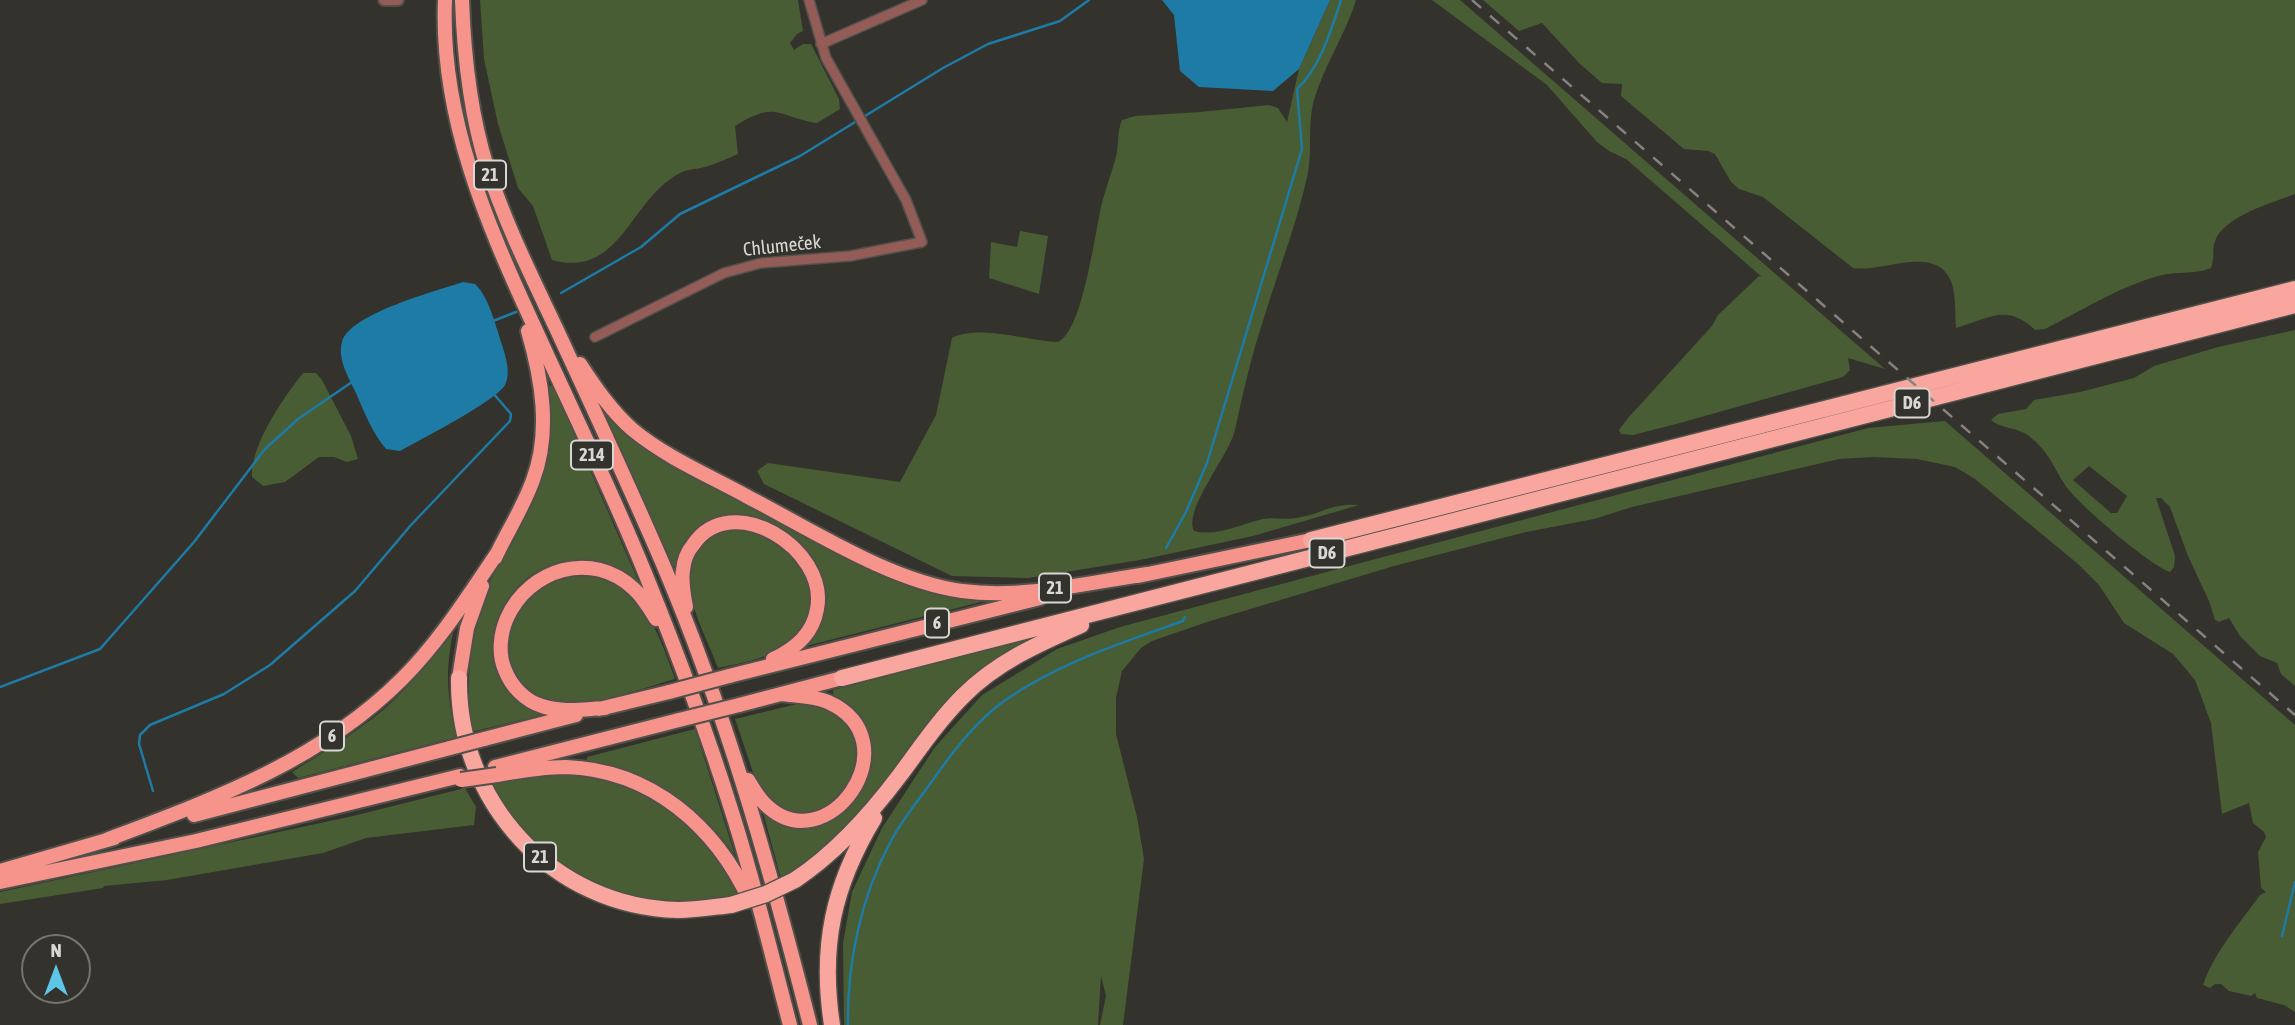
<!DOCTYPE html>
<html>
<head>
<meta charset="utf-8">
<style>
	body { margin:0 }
	#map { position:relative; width:2295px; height:1025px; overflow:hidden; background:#33322d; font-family:"Asap Condensed",sans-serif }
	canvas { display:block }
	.north { position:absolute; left:21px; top:934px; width:70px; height:70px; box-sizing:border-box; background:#33322d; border:2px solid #757470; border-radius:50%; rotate:0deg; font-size:19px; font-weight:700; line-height:28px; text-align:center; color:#d9d8d5 }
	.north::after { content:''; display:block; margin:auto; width:24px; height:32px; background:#5cc7e8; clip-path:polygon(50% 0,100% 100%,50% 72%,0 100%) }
</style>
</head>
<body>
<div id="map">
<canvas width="2295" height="1025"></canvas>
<div class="north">N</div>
</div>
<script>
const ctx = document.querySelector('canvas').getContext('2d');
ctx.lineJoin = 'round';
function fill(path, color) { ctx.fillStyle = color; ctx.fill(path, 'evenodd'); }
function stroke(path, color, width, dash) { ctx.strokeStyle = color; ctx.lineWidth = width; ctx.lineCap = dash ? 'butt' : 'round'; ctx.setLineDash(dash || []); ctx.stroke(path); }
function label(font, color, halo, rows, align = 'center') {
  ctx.font = font + ' "Asap Condensed",sans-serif'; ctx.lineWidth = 6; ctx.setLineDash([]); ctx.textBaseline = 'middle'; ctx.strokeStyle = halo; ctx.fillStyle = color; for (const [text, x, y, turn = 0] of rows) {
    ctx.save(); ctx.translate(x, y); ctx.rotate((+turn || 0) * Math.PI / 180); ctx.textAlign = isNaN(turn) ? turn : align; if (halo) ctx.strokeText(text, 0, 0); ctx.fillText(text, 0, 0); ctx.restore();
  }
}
const green = new Path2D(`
	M 480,0 L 798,0 L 803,31 L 797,34 L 790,43 L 794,50 L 803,44 L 811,44 L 839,99 L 840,109 L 817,123 C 775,116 777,100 735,126 L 738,154 C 728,158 718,163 708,166 C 700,169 689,169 682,172 C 629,198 622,279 552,260 L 533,206 L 518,188 L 498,124 L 484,59 Z
	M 1330,0 L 1356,0 C 1345,36 1323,67 1313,104 C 1308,126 1312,150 1308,173 C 1297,223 1278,272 1263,321 C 1251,357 1243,393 1235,430 C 1229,456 1184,508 1194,531 C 1217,537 1241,524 1263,519 C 1274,517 1285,520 1296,518 C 1321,515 1329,503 1359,505 L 1253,536 L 1140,560 L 1028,578 L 952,576 L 764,484 L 757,471 L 768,463 L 900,482 L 936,415 L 952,338 C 978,324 1029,341 1058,342 C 1084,330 1095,228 1103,199 C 1107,185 1112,171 1116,157 C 1119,145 1117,131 1122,120 L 1135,116 L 1200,112 L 1269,105 L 1278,108 L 1287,122 L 1299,69 Z
	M 1432,0 L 1460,0 L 1885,369 L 1848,358 L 1850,370 L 1843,377 L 1680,423 L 1633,435 L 1621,434 L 1619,430 L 1628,418 L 1712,326 L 1718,315 L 1759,276 L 1762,277 L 1626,159 L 1609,151 L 1597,142 L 1547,85 Z
	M 1483,0 L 2295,0 L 2295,194 C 2272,203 2224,216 2215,241 C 2212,248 2215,258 2211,268 C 2194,275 2175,271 2158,276 C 2119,287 2081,311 2045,329 L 2035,330 C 2007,303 1990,318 1956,328 C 1955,315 1956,297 1952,284 C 1938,242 1883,273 1853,268 L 1763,197 L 1739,189 L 1731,182 L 1715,154 L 1708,151 L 1684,149 L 1621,96 L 1622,84 L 1602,83 L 1580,64 L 1542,23 L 1519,31 Z
	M 1020,231 L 1048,236 L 1039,294 L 989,278 L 991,242 L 1017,247 Z
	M 2295,330 L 2295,686 L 2281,674 L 2277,663 L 2260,656 L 2240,636 L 2229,618 L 2219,622 L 2215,620 L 2209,601 L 2188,556 L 2170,507 L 2161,498 L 2156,498 L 2175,556 L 2174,567 L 2170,572 C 2148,564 2079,505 2065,485 C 2052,465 2050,453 2030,437 C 2019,427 2001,429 1991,420 L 1998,414 L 2026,409 L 2034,400 L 2080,392 L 2134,378 L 2154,366 L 2218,347 ZM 2089,466 L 2127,496 L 2117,513 L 2111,513 L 2073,480 Z
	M 303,373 L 316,373 L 322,380 L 351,436 L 358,459 L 347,462 L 334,457 L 319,457 L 285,482 L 263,486 L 252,477 C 250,446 283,398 303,373 Z
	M 553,385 L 639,583 C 524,502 433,668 542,715 L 471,732 C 466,682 469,636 487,589 C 498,560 516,535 529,507 C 547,469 553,428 549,386 Z
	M 604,411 L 640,443 L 672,465 L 873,567 L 980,599 L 981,602 L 806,646 C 813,638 820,630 823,619 C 849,537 708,464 675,566 L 672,566 Z
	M 1945,421 L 2295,725 L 2295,1012 L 2284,1005 L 2257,998 L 2255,993 L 2251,996 L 2229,991 L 2221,984 L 2215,984 L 2210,988 L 2203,985 C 2215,951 2239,924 2260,895 L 2266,892 L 2261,888 L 2258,852 L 2266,837 L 2264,832 L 2253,823 L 2249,803 L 2222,814 L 2211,723 L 2195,680 L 2173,654 L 2124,623 L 2099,585 L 2078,564 L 1975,479 L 1955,467 L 1917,459 L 1872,457 L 1839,459 L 1632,507 L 1594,519 L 1526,532 L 1394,566 L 1207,622 L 1152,641 L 1141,648 L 1122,671 L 1116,698 L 1116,734 L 1137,817 L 1144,859 L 1123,1025 L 1100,1025 L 1106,996 L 1101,976 L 1098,1025 L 844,1025 L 843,943 L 852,892 L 882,828 L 935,747 L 982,695 L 1057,649 L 1120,627 L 1868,428 Z
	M 725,529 C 734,529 745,527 752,529 C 790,540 827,585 807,624 C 805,629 800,632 796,636 C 770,659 751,661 718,668 C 705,631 666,569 706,538 C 711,534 719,531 725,529 Z
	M 566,574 C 577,574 593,572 603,576 C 646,593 661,640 675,679 C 646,687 588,708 560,705 C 537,703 514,686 508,664 C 503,647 510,615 521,602 C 533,587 548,581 566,574 Z
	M 453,633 C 445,671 447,699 457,737 L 298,778 L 292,772 C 323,753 355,733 383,710 C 409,687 431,659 453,633 Z
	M 1040,636 L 1012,651 L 862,815 L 814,861 L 781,879 L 763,812 C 837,873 925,740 834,698 L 833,690 Z
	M 801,703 L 815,705 L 839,714 L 855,731 L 861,763 L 841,801 L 810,815 L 786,814 L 759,790 L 735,719 Z
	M 695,729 L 735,855 C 693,798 653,780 587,761 L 587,757 Z
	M 539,773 L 584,775 L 613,781 L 642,791 L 696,828 L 745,893 C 634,921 547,879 490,783 Z
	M 465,788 L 476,807 L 474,825 L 366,838 L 323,853 L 167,880 L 104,886 L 103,888 L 0,904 L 0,892 L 353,816 Z`);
const water = new Path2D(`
	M 1162,0 L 1330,0 L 1299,69 L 1273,91 L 1199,87 L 1180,71 L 1174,15 Z
	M 463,282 L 475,284 C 487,295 493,317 498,332 C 502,347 513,370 505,385 C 496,401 420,440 400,451 L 386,449 C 373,434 364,412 356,393 C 349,378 337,359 342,342 C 349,314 436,291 463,282 Z`);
const stream = new Path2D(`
	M 561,293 L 641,247 L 680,214 L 800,156 L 943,68 L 988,44 L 1060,21 L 1089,0
	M 493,321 L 516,312
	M 1166,548 L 1186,512 L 1207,463 L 1302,149 L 1297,89 C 1321,66 1331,30 1341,0
	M 0,687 L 100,649 L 194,542 L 265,449 L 298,419 L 352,382
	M 153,791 L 139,744 L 140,735 L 150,725 L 224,694 L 270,665 L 355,591 L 411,525 L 510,421 L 511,414 L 493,393
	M 2282,936 L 2295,882
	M 848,1025 C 847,963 861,896 891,841 C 901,821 917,802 930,784 C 951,754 974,723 1004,701 C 1058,663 1121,643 1183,621 L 1185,617`);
const minor = new Path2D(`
	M 821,44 L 922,0
	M 595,337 L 724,273 L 761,263 L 850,256 L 922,242 L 906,200 L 826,58 L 809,0`);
const tertiary = new Path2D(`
	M 384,0 L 398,0`);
const trunk = new Path2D(`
	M 445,0 C 440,115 486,222 533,324 C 570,406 611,489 645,573 C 676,650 706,729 731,809 C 754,880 771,953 790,1025
	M 462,0 C 464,57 470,113 487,167 C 505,223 531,275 556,328 C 592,406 628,483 662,562 C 726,712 770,868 810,1025
	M 580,364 C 595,387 612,412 633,430 C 667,458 710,476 748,497 C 812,530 890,581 962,591 C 1023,599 1086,583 1147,574
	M 495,558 C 507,532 523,508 533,480 C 551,432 542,379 528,331
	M 1138,576 L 1311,540
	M 686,607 C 684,595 681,582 683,570 C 684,560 687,552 693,545 C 731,488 829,549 817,609 C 813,634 795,649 773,659
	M 729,676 L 1040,598
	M 459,678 L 467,628 L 482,586
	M 739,705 L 842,678
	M 605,708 C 584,709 563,713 542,706 C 525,701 511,686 505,670 C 498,654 500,634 507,618 C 529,569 592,549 634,589 C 643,597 650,609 656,619
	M 599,709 L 669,692
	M 484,739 L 576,715
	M 495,767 L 679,720
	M 497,775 C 520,771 543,767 566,767 C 652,770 716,827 750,901
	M 748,780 C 753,788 757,796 764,803 C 826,867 915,741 828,702 C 814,696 796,696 781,694
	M 194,815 L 450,748
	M 106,840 C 212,800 320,761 402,679 C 440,641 468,596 498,552
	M 0,871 L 114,838
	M 0,882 L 196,841 L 460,776`);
const motorway = new Path2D(`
	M 1311,540 L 2295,289
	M 459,678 C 457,801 552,907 678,910 C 695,910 713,907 731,905
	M 842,678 L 2295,305
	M 795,880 C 837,852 870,815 900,775 C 920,748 939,720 963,696 C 997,662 1038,644 1081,625
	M 832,1025 C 820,946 833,886 874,818`);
const rail = new Path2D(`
	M 1472,0 L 2295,715`);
const trunkBridge = new Path2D(`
	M 669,692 L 729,676
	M 679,720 L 739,705
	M 450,748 L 484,739
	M 461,780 L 497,775`);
const motorwayBridge = new Path2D(`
	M 731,905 L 766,894 L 795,880`);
const shields = [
	[490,175,32],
	[1912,403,35],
	[592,455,42],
	[1327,553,35],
	[1055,588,32],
	[937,623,24],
	[332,736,24],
	[540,857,32]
];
const shieldNames = [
	["21",490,175],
	["D6",1912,403],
	["214",592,455],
	["D6",1327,553],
	["21",1055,588],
	["6",937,623],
	["6",332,736],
	["21",540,857]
];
const streetNames = [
	["Chlumeček",782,246,-6]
];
fill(green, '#485d33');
fill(water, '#1e7ba5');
stroke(stream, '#1e7ba5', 2.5);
stroke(minor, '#51504b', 12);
stroke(tertiary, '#51504b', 14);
stroke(trunk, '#51504b', 18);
stroke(motorway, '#51504b', 19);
stroke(minor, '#945c57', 9);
stroke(tertiary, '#945c57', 10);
stroke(trunk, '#f6948c', 14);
stroke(motorway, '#f9a69e', 16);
stroke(rail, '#84837f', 2.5, [12, 12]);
stroke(trunkBridge, '#51504b', 18, []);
stroke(motorwayBridge, '#51504b', 19, []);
stroke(trunkBridge, '#f6948c', 14);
stroke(motorwayBridge, '#f9a69e', 16);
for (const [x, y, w] of shields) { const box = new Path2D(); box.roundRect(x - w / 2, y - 14.5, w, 29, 5); ctx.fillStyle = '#33322d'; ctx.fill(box); stroke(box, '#d9d8d5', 2); }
label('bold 18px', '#d9d8d5', null, shieldNames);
label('19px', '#d9d8d5', '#33322d', streetNames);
</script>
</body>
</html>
